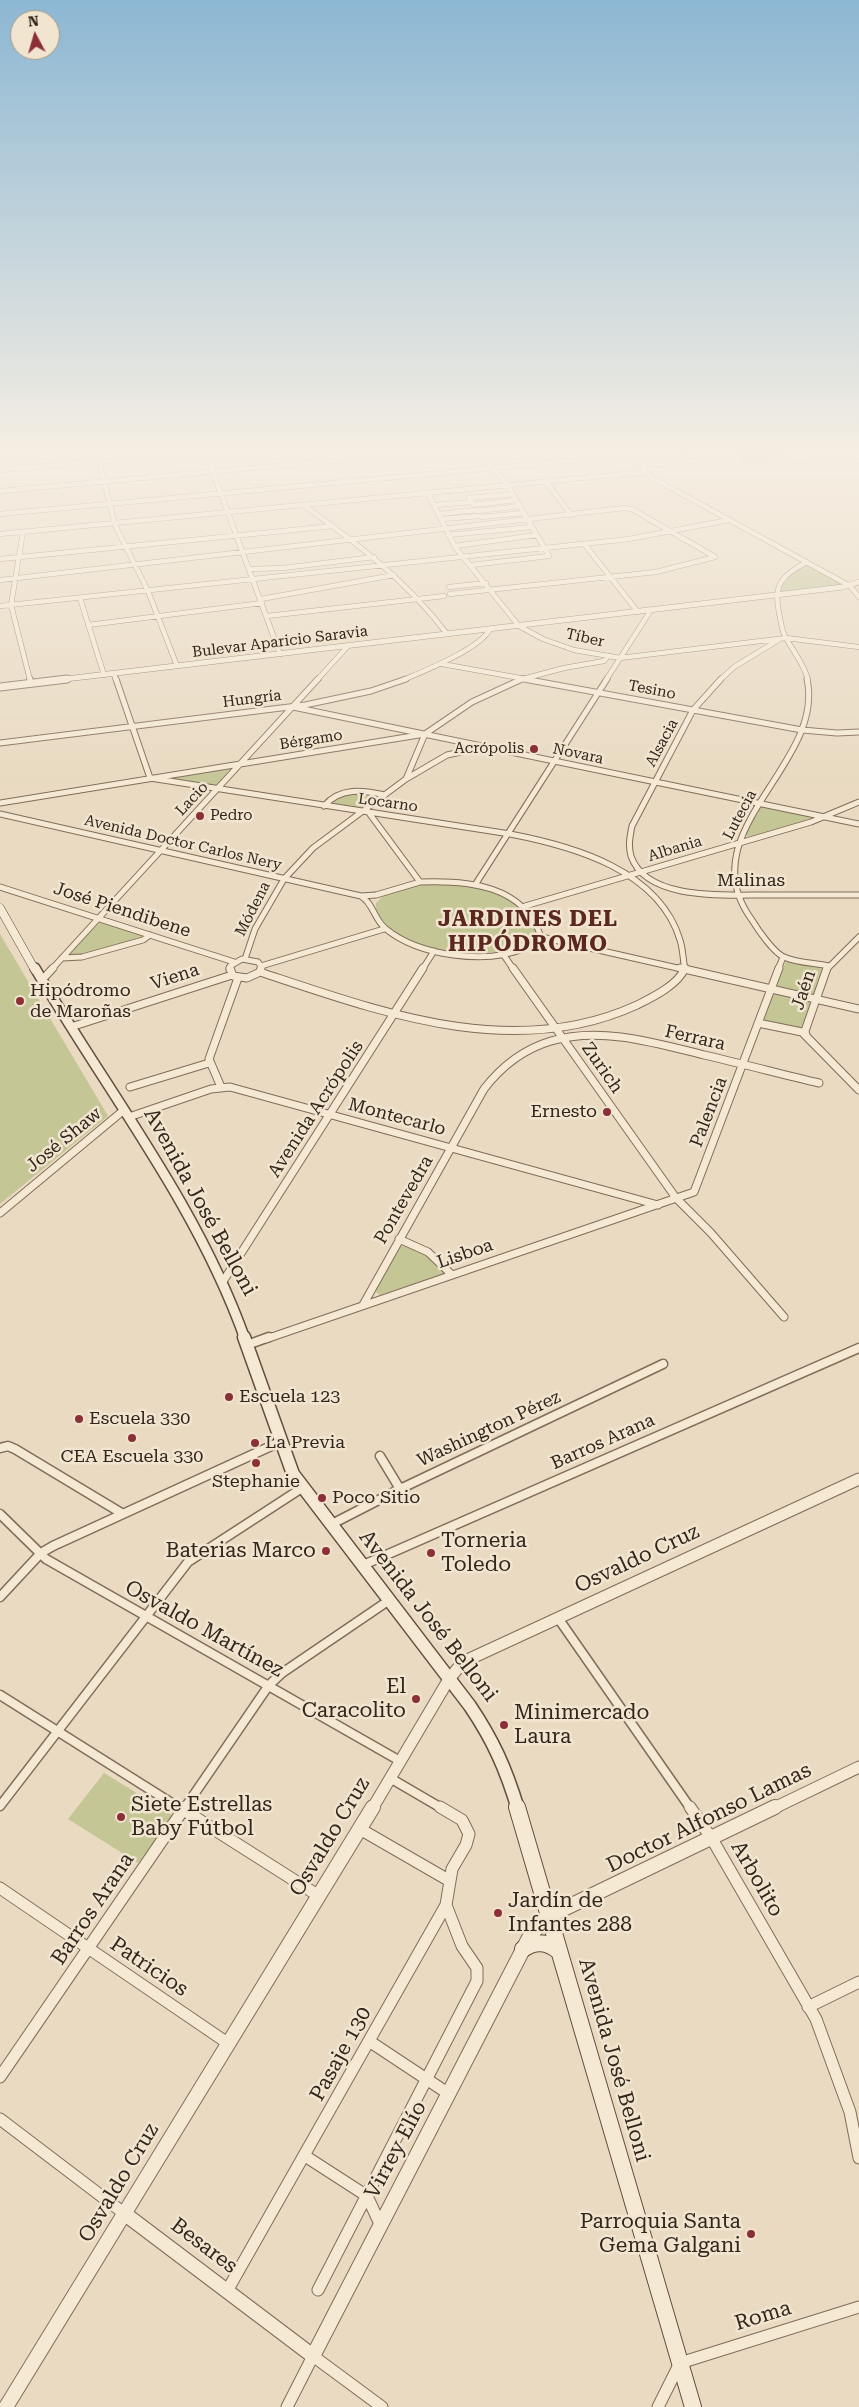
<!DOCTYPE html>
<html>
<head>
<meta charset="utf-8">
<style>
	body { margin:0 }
	#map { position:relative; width:859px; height:2407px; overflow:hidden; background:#e9dac1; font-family:"Roboto Serif",serif }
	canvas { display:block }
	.north { position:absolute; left:10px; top:10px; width:50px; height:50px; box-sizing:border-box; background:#f2e5d0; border:1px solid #a59988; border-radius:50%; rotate:354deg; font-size:14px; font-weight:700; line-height:20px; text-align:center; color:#32261d }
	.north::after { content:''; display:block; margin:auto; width:18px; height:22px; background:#8b3037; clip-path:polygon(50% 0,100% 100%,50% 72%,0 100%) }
</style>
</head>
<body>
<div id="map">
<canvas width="859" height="2407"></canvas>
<div class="north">N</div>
</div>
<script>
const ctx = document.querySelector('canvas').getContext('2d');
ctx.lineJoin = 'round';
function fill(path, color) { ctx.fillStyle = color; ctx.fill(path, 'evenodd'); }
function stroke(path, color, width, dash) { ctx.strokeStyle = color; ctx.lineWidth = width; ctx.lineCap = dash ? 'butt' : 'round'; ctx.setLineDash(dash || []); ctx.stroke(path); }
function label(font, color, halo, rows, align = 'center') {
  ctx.font = font + ' "Roboto Serif",serif'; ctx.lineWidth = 5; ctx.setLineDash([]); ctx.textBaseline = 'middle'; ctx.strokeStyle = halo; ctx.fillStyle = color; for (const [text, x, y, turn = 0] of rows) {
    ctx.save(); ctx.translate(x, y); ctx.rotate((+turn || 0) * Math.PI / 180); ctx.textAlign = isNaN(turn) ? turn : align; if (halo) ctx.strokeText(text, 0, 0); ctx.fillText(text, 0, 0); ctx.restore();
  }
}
const green = new Path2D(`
	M 729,453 L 782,453 L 812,465 L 798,465 L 782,461 L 737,467 L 742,465 L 741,460 Z
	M 806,564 L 844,585 L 779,592 C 780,577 795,571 806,564 Z
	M 229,768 L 230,770 L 217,786 L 167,778 Z
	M 352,792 L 376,797 L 359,809 L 330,803 L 331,800 Z
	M 762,806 L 807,815 L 811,819 L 748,837 L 746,834 L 758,808 Z
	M 430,883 C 460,885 495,885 520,906 C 527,912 532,922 536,929 L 535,935 C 503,970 371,953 376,903 L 388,891 Z
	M 100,922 L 142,935 L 143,937 L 73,956 L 71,954 L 73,950 Z
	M 0,934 L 108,1116 L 0,1204 Z
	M 787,960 L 822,968 L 814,996 L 777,988 L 778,977 Z
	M 774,992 L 810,1001 L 811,1004 L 801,1029 L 763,1022 Z
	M 402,1246 C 419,1244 433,1259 444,1270 L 444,1274 L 380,1295 L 376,1292 L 377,1287 L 398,1249 Z
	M 104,1773 L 174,1816 L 138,1863 L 68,1819 Z`);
const minorFar4 = new Path2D(`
	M 97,453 L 115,525 L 148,591 L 177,666
	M 206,453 L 280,654
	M 723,453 L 739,463
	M 805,453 L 831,463 L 850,458
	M 837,453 L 859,461
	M 629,455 L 651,477 L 850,586 L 859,597
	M 649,456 L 686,453
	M 638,465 L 680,463 L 727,455
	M 0,470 L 196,453
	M 546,482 L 571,515
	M 0,491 L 351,459
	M 428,493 L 455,547 L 519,626 L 543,639 L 574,650 L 620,658 L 786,638 L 859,647
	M 469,498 L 513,494
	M 303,505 C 357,543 407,581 447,634
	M 435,505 L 472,502
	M 473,505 L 516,500
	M 477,511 L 520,506
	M 0,514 L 654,453
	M 439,514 L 477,510
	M 482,517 L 524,513
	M 441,519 L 480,516
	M 23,532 L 11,605 L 30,680
	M 0,534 L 645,472
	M 448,535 L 532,527
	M 585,545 L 638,612
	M 455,546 L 537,535
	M 0,559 L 333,526
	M 807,562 C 782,575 773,584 779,613 C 781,621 781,629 785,636 C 793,652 804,663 808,680
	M 471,565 L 549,556 L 508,486 L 484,457
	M 249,569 L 283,568 L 374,557
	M 0,580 L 624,508 L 632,509 L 715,557
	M 449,587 L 486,583
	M 450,594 L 656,572 L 715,557
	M 80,598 L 104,675
	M 261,599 L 394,575
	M 0,606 L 629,539 L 729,520
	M 267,616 L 444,596
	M 88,625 L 262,603
	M 442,664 L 531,680
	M 114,674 L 116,680
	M 317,680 L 348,646
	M 403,680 C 424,671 480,649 490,629
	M 519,680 L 564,668 L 604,661 L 608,656
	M 606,680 L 651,610
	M 720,680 L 734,667 L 780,639`);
const minorFar3 = new Path2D(`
	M 30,679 L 31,684
	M 116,679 L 150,778 L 510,834 C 573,846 659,870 680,940 C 683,949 683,960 685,970
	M 524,679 L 802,730 L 837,733 L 859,732
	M 721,679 L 693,710 L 632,826 C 630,836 628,846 631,856 C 646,901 727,895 763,895 C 795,895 827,895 859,895
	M 807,679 C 826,765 687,832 752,920 C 758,930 774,953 784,957 C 797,963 815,963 829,966
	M 293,707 L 859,824
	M 0,743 L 305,705 L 371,691 L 406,679
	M 406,779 L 447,755 L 480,748
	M 0,803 L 425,734 L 472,702 L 522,679
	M 324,806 C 340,787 363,790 385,795
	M 369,813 L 420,882
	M 0,814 L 361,896
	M 420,882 C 468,880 524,885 541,937 C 536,941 531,946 525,948 C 487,965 419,956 386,929 C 374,920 374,904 361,896 L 376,895 Z
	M 475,885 L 607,679
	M 0,887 L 234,962
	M 525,906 L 811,822 L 859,802
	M 541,937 L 686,970
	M 503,954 L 514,970
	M 62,958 L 82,957 L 143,940 L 150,935
	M 245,959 L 255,929 L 284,879 L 313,848 L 406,779 L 425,734
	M 261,966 L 384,929
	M 51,970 L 318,679
	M 229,970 L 230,966 L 242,959 L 258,962 L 261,966 L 260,970
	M 422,970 L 434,951
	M 778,970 L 783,957
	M 826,970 L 859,937`);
const minorFar2 = new Path2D(`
	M 230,968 L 233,976 L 247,978 L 260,972 L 261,968
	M 513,968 L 676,1198 L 711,1233 L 784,1317
	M 680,968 L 859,1009
	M 260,972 C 381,1012 513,1062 637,1005 C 653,997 678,985 685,968
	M 42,980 L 53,968
	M 758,1023 L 802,1032 L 859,1090
	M 71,1027 L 232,975
	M 806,1035 L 805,1031 L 827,968
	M 130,1087 L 209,1063
	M 221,1087 L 209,1059 L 238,978
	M 129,1117 L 211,1089 L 230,1087 L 658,1205
	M 0,1213 L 124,1110
	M 399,1239 L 428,1252 L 451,1274
	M 222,1283 L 423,968
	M 363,1305 L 484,1089 C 501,1067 524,1049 551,1041 C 600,1026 656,1043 704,1055 C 743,1064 781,1074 819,1083
	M 266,1339 L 694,1192 L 779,968`);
const minorFar1 = new Path2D(`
	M 247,1345 L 269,1337
	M 0,1448 L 8,1446 L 15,1449 L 123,1514
	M 380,1456 L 400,1489
	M 0,1514 L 46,1559 L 400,1761
	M 330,1525 L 400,1489 L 663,1364
	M 361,1566 L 859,1348
	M 0,1597 L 41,1553 L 53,1546 L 280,1442
	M 558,1618 L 691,1809
	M 0,1695 L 181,1809
	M 390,1778 L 443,1809
	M 0,1806 L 188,1562 L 302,1488
	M 184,1809 L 269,1685 L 282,1673 L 388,1601`);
const minor = new Path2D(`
	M 179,1807 L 319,1896
	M 690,1807 L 712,1839 L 816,2019 L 850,2112 L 859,2158
	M 360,1829 L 450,1881
	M 0,1888 L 229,2044
	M 808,2007 L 859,1982
	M 369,2041 L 449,2094
	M 0,2077 L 185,1807
	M 0,2119 L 125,2214
	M 305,2156 L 367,2196 L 380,2224
	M 318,2290 L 477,1981 L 477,1968 L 462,1946 L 446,1905
	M 227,2291 L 446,1905 L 452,1869 L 466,1845 L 469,1834 L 462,1820 L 440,1807
	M 287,2407 L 313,2356 L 382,2407
	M 658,2407 L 680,2363 L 859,2307`);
const tertiaryFar3 = new Path2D(`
	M 57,680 L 843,587 L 859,582`);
const tertiaryFar2 = new Path2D(`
	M 0,687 L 67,679`);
const tertiaryFar1 = new Path2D(`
	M 372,1809 L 449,1679 L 463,1662 L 859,1479
	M 772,1809 L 859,1767`);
const tertiary = new Path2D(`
	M 125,2214 L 313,2356 L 531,1934 L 549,1916 L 775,1807
	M 6,2407 L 373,1807`);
const secondaryFar3 = new Path2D(`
	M 0,908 L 35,970`);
const secondaryFar2 = new Path2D(`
	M 35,968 C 106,1090 197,1204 245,1339`);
const secondaryFar1 = new Path2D(`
	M 244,1337 L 293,1474 L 470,1706 C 493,1740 506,1769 518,1809`);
const secondary = new Path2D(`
	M 517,1807 L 693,2407
	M 523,1949 C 536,1940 547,1942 559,1951`);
const markers = [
	[534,749,5,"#8b3037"],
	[200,816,5,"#8b3037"],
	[20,1001,5,"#8b3037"],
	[607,1112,5,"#8b3037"],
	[229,1397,5,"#8b3037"],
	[79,1419,5,"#8b3037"],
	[132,1438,5,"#8b3037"],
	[255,1443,5,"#8b3037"],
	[256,1463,5,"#8b3037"],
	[322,1498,5,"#8b3037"],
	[326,1551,5,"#8b3037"],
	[431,1553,5,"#8b3037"],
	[416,1699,5,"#8b3037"],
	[504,1725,5,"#8b3037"],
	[121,1817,5,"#8b3037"],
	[498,1913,5,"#8b3037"],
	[751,2234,5,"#8b3037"]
];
const farStreetnames = [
	["Tíber",585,638,13],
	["Bulevar Aparicio Saravia",280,642,-7],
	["Tesino",652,690,11],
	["Hungría",252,699,-7],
	["Bérgamo",311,740,-9],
	["Alsacia",662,743,-62],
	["Novara",578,754,12],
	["Lacio",192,799,-47],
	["Locarno",388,803,8],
	["Lutecia",740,815,-62],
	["Avenida Doctor Carlos Nery",183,843,13],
	["Albania",675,849,-17],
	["Módena",253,909,-63]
];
const farPoinames = [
	["Acrópolis",524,749],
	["Pedro",210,816,"left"]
];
const streetNames = [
	["Malinas",751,881],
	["José Piendibene",122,910,18],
	["Viena",175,977,-18],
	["Jaén",804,990,-71],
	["Ferrara",695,1038,13],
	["Zurich",602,1068,55],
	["Avenida Acrópolis",316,1109,-57],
	["Palencia",709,1112,-69],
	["Montecarlo",397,1117,15],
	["José Shaw",64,1140,-39],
	["Pontevedra",404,1200,-60],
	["Lisboa",465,1254,-19],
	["Washington Pérez",489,1429,-25],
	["Barros Arana",603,1442,-24]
];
const poiNames = [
	["Hipódromo",30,991],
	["de Maroñas",30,1012],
	["Ernesto",597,1112,"right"],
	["Escuela 123",239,1397],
	["Escuela 330",89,1419],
	["La Previa",265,1443],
	["CEA Escuela 330",132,1457,"center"],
	["Stephanie",256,1482,"center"],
	["Poco Sitio",332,1498]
];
const nearStreetnames = [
	["Avenida José Belloni",200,1202,61],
	["Osvaldo Cruz",637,1559,-25],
	["Avenida José Belloni",428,1616,52],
	["Osvaldo Martínez",204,1629,29],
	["Doctor Alfonso Lamas",709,1818,-26],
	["Osvaldo Cruz",330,1837,-59],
	["Arbolito",757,1879,60],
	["Barros Arana",93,1909,-56],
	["Patricios",149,1967,34],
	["Pasaje 130",341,2054,-61],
	["Avenida José Belloni",614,2060,74],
	["Virrey Elío",396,2150,-62],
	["Osvaldo Cruz",119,2183,-59],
	["Besares",204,2246,37],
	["Roma",763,2316,-17]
];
const nearPoinames = [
	["Torneria",441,1541],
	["Toledo",441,1565],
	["Baterias Marco",316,1551,"right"],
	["El",406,1687,"right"],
	["Caracolito",406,1711,"right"],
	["Minimercado",514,1713],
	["Laura",514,1737],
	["Siete Estrellas",131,1805],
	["Baby Fútbol",131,1829],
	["Jardín de",508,1901],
	["Infantes 288",508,1925],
	["Parroquia Santa",741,2222,"right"],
	["Gema Galgani",741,2246,"right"]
];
const districtNames = [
	["JARDINES DEL",528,920],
	["HIPÓDROMO",528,945]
];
fill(green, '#c4c696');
stroke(minorFar4, '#816c5a', 5.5);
stroke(minorFar3, '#816c5a', 7);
stroke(minorFar2, '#816c5a', 9);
stroke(minorFar1, '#816c5a', 11);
stroke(minor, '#816c5a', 13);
stroke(tertiaryFar3, '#816c5a', 6);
stroke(tertiaryFar2, '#816c5a', 9);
stroke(tertiaryFar1, '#816c5a', 13);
stroke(tertiary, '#816c5a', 16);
stroke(secondaryFar3, '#634d3e', 9);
stroke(secondaryFar2, '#634d3e', 12);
stroke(secondaryFar1, '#634d3e', 15);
stroke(secondary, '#634d3e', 18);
stroke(minorFar4, '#f5e9d3', 4.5);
stroke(minorFar3, '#f5e9d3', 5);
stroke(minorFar2, '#f5e9d3', 7);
stroke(minorFar1, '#f5e9d3', 8);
stroke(minor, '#f5e9d3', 11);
stroke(tertiaryFar3, '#f5e9d3', 5);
stroke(tertiaryFar2, '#f5e9d3', 7);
stroke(tertiaryFar1, '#f5e9d3', 11);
stroke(tertiary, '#f5e9d3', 14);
stroke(secondaryFar3, '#f5e9d3', 8);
stroke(secondaryFar2, '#f5e9d3', 9);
stroke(secondaryFar1, '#f5e9d3', 12);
stroke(secondary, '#f5e9d3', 16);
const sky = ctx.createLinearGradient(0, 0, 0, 789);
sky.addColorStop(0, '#8cb7d3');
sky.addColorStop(0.57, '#f5eee3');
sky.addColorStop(1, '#f5eee300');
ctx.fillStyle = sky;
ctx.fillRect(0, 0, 859, 789);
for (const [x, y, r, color] of markers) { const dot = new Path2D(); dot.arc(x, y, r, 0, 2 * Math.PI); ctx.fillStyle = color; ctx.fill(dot); stroke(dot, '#f2e5d0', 2); }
label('15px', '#32261d', '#f2e5d0', farStreetnames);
label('15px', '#32261d', '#f2e5d0', farPoinames, 'right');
label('18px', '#32261d', '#f2e5d0', streetNames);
label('18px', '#32261d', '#f2e5d0', poiNames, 'left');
label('21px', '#32261d', '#f2e5d0', nearStreetnames);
label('21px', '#32261d', '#f2e5d0', nearPoinames, 'left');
ctx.letterSpacing = '1px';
label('bold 22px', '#5b2820', '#f2e5d0', districtNames);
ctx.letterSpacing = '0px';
</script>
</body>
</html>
